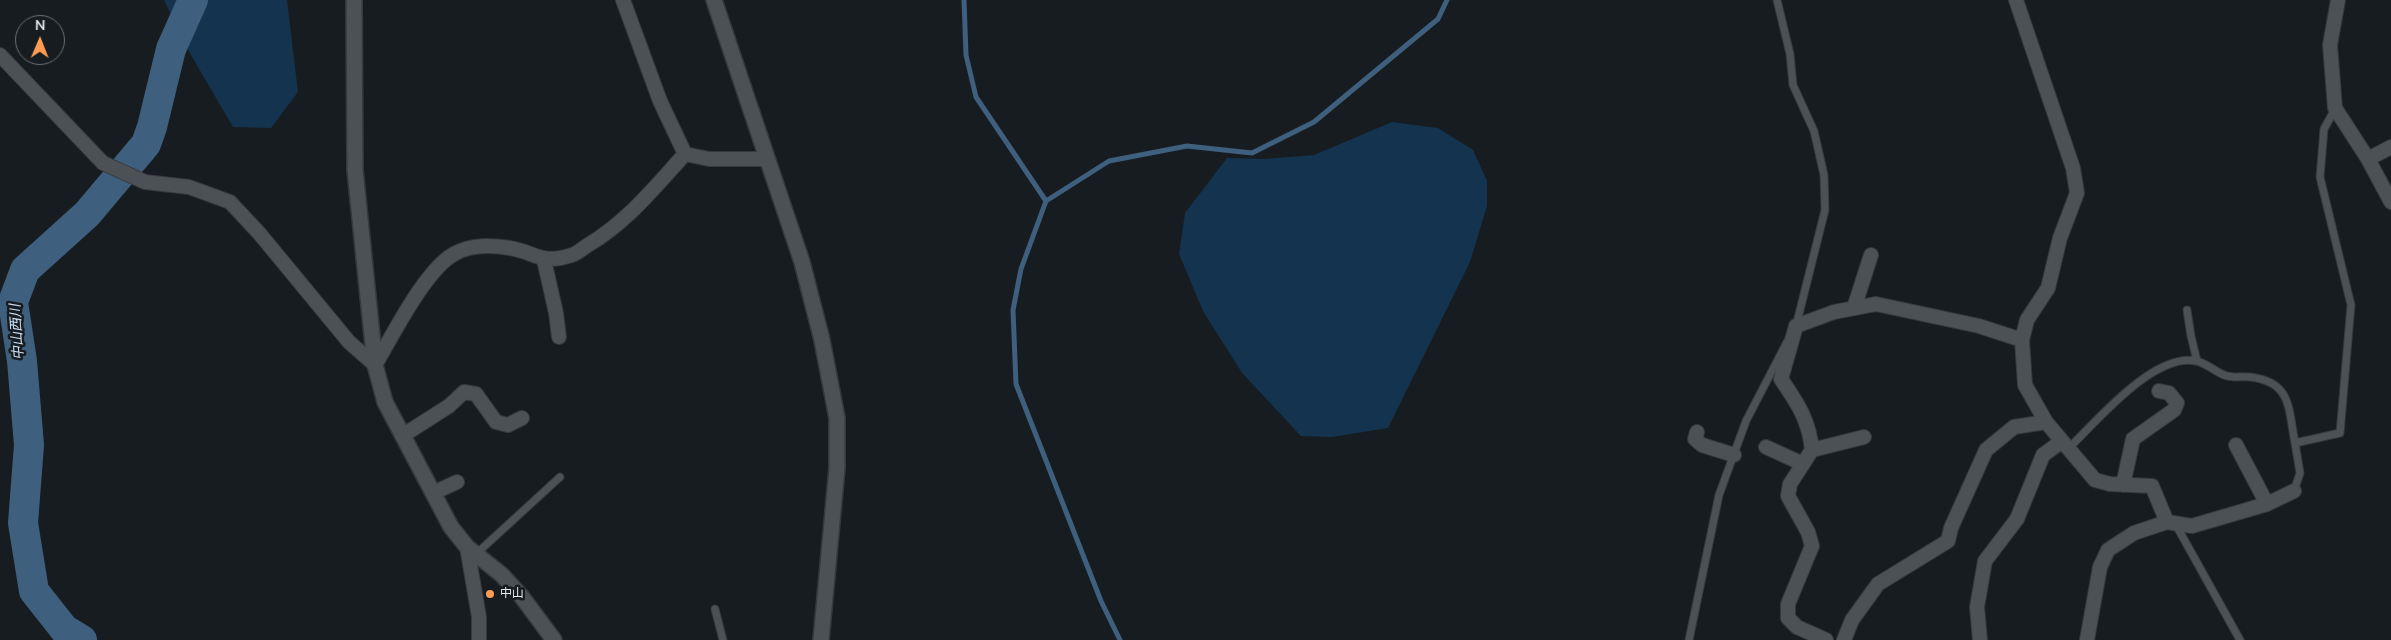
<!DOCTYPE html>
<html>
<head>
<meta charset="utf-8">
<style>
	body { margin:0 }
	#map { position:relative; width:2391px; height:640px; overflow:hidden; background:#171c20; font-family:"Nunito Sans",sans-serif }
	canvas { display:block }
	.north { position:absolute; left:15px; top:15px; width:50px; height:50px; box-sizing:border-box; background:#171c20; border:1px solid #6a6e72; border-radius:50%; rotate:1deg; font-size:14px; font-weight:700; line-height:20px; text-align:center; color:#e6e9ec }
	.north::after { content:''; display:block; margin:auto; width:18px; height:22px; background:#fd9d54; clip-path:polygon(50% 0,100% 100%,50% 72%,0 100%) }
</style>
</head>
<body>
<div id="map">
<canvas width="2391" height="640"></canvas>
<div class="north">N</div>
</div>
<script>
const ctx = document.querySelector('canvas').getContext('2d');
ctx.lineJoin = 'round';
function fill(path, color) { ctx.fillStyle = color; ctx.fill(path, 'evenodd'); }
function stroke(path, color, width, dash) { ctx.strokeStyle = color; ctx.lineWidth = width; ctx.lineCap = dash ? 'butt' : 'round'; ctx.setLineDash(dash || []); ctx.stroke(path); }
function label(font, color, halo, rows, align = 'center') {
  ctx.font = font + ' "Nunito Sans","Noto Sans JP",sans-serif'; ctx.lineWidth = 5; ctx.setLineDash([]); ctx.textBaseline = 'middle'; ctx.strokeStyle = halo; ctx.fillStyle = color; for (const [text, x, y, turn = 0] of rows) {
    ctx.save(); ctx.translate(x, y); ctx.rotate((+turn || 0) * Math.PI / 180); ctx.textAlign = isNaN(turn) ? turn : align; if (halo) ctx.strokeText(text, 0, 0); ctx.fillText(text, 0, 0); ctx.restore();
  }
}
const green = new Path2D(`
	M 164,0 L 287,0 L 298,92 L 271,128 L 233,127 L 192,57 Z
	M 1392,122 L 1438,128 L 1473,150 L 1487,181 L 1487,206 L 1470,262 L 1388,428 L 1332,437 L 1301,436 L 1242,373 L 1203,311 L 1179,254 L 1185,213 L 1227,158 L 1263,159 L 1314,155 Z`);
const stream = new Path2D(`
	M 964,0 L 966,55 L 976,97 L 1046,201
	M 1120,640 L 1101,601 L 1016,384 L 1013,310 L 1021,269 L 1046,201 L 1109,161 L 1187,146 L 1252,153 L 1314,122 L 1438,19 L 1447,0`);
const river = new Path2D(`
	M 82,640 L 64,629 L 34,591 L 23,523 L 29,445 L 22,361 L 13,302 L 25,270 L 87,214 L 146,144 L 152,127 L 171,49 L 193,0`);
const service = new Path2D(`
	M 1777,0 L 1790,54 L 1793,85 L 1814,131 L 1824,175 L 1825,210 L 1796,326
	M 2187,310 L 2191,336 L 2197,361
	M 2068,449 C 2097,421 2153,353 2196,361 C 2207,363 2216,373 2227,376 C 2234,378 2242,376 2250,377 C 2292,382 2288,408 2295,443
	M 2294,491 L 2300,473 L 2295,443 L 2340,433 L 2351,305 L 2320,177 L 2324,129 L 2335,109
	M 2176,525 L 2240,640
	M 476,554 L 560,477
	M 715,609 L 723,640
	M 1689,640 L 1719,495 L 1746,421 L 1787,342`);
const minor = new Path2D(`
	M 623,0 L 660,101 L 685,154 L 709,159 L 766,159
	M 2016,0 L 2073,168 L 2077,193 L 2060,238 L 2048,288 L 2027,320 L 2022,340 L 2025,385 L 2046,422 L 2095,480 L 2110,484 L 2152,486 L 2167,522
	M 2338,0 L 2330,45 L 2335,108 L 2368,159 L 2391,202
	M 0,55 L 103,163 L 145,182 L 189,187 L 230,202 L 259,233 L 349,342 L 375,365 C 393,335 425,270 454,254 C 471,244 491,245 510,248 C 537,253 541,265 572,255 C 578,253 583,248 588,245 C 627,222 655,187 685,154
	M 2368,159 L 2391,147
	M 544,260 L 556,313 L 559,337
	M 1854,308 L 1871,255
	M 1697,432 L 1695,439 L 1702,445 L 1734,455
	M 402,436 L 449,406 L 464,392 L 476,394 L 496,422 L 508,425 L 522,418
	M 2236,445 L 2267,504
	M 1766,447 L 1803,464
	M 1812,450 C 1809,420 1798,404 1781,379 L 1796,326 L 1834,312 L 1876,304 L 1979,326 L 2022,340
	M 2123,485 L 2133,439 L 2174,410 L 2177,403 L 2169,393 L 2159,391
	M 433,493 L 457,482
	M 467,547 L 479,617 L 479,640
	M 1826,640 L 1797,627 L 1788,618 L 1788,604 L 1812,546 L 1808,532 L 1788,496 L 1790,484 L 1812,450 L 1864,437
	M 1844,640 L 1852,620 L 1878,584 L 1948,541 L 1951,528 L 1986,450 L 2014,427 L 2046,422
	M 1980,640 L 1977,607 L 1985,561 L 2017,519 L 2043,455 L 2062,441
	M 2087,640 L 2100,567 L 2108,550 L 2134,533 L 2167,522 L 2192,526 L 2267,504 L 2294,491`);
const tertiary = new Path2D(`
	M 354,0 L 355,170 L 375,365 L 385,402 L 451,527 L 467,547 L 502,575 L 522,597 L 554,640
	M 714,0 L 802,262 L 822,340 L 837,418 L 837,468 L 821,640`);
const markers = [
	[490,594,5,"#fd9d54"]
];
const poiNames = [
	["中山",500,594]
];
const waterNames = [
	["中山西川",18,332,-94]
];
fill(green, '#13334e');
stroke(stream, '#3e5f7d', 5);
stroke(river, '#3e5f7d', 30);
stroke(service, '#36383c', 9);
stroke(minor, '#36383c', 16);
stroke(tertiary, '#36383c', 18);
stroke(service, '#4c5156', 7);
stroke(minor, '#4c5156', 14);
stroke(tertiary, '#4c5156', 15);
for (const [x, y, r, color] of markers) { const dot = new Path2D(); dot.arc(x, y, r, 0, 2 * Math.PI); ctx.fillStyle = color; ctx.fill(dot); stroke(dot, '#171c20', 2); }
label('12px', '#e6e9ec', '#171c20', poiNames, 'left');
label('italic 14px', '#cbe1f5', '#171c20', waterNames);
</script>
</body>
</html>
